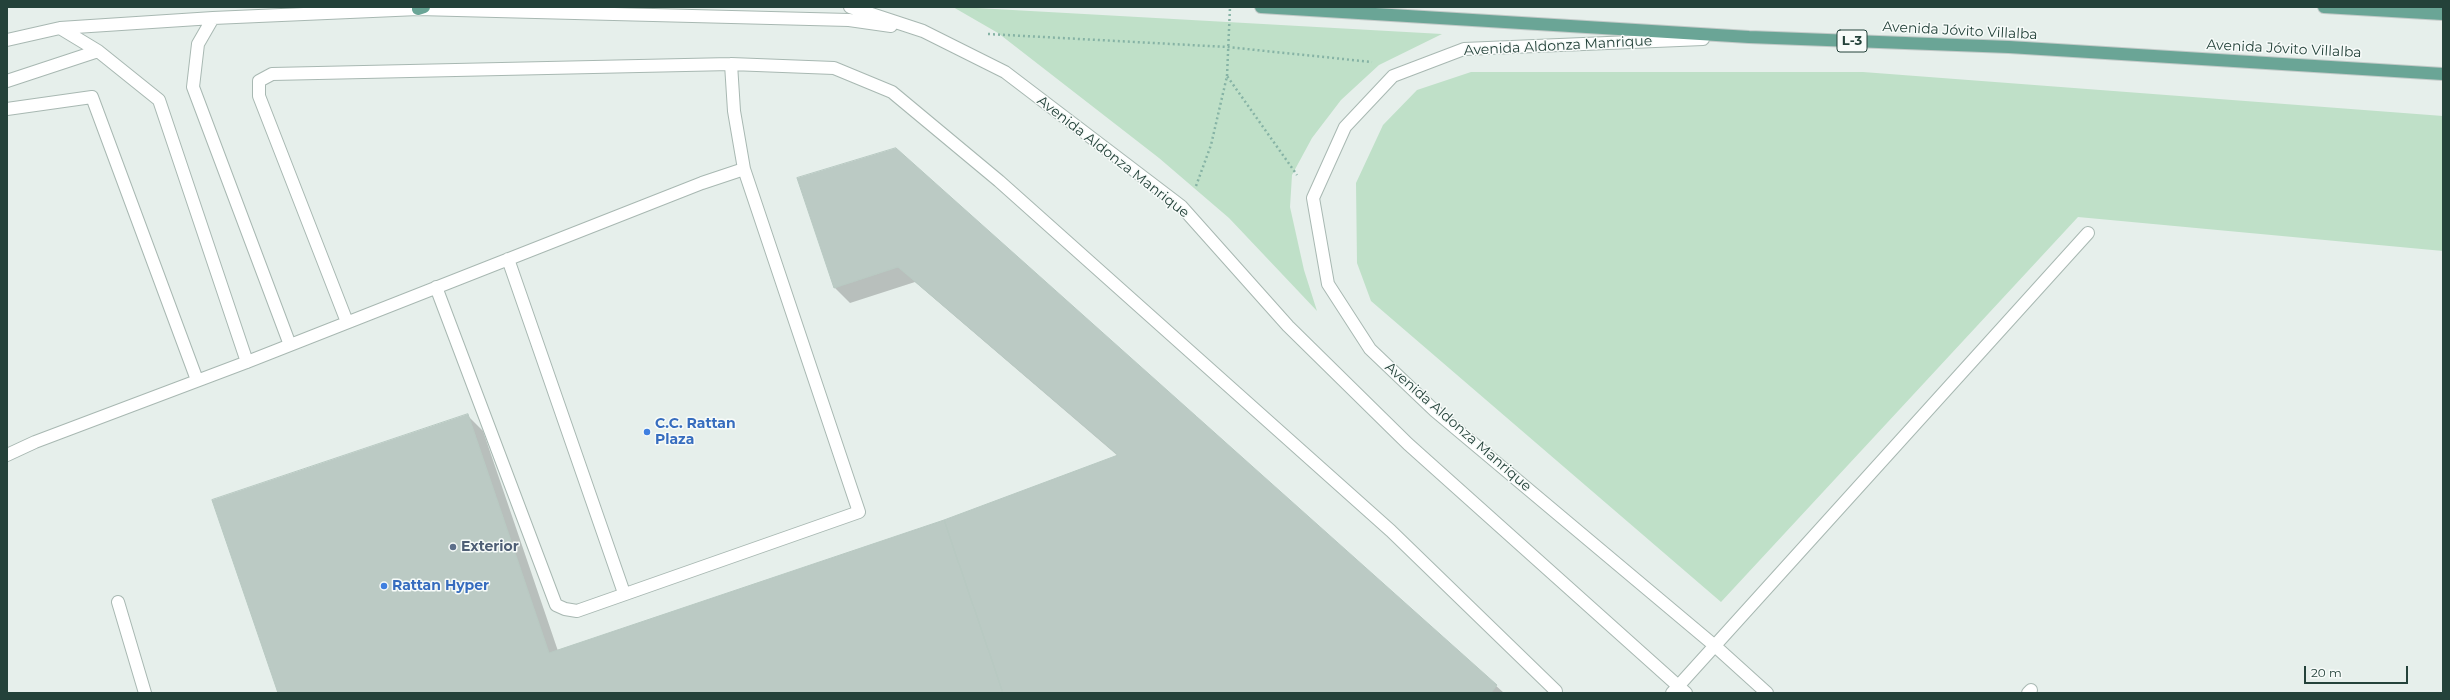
<!DOCTYPE html>
<html>
<head>
<meta charset="utf-8">
<style>
	body { margin:0 }
	#map { position:relative; width:2450px; height:700px; overflow:hidden; background:#e6efeb; font-family:Montserrat,sans-serif }
	canvas { display:block }
	.frame { position:absolute; inset:0; border:8px solid #24423a; pointer-events:none }
	.scale { position:absolute; left:2304px; top:666px; width:104px; height:18px; box-sizing:border-box; border:2px solid #24423a; border-top:0; padding-left:5px; font-size:12px; line-height:14px; white-space:nowrap; color:#24423a; -webkit-text-stroke:3px #f7fbf9; paint-order:stroke }
</style>
</head>
<body>
<div id="map">
<canvas width="2450" height="700"></canvas>
<div class="frame"></div>
<div class="scale">20 m</div>
</div>
<script>
const ctx = document.querySelector('canvas').getContext('2d');
ctx.lineJoin = 'round';
function fill(path, color) { ctx.fillStyle = color; ctx.fill(path, 'evenodd'); }
function stroke(path, color, width, dash) { ctx.strokeStyle = color; ctx.lineWidth = width; ctx.lineCap = dash ? 'butt' : 'round'; ctx.setLineDash(dash || []); ctx.stroke(path); }
function label(font, color, halo, rows, align = 'center') {
  ctx.font = font + ' Montserrat,sans-serif'; ctx.lineWidth = 3; ctx.setLineDash([]); ctx.textBaseline = 'middle'; ctx.strokeStyle = halo; ctx.fillStyle = color; for (const [text, x, y, turn = 0] of rows) {
    ctx.save(); ctx.translate(x, y); ctx.rotate((+turn || 0) * Math.PI / 180); ctx.textAlign = isNaN(turn) ? turn : align; if (halo) ctx.strokeText(text, 0, 0); ctx.fillText(text, 0, 0); ctx.restore();
  }
}
const green = new Path2D(`
	M 953,7 L 959,7 L 1442,34 L 1379,65 L 1341,100 L 1312,138 L 1292,175 L 1290,207 L 1304,270 L 1317,311 L 1229,218 L 1159,158 L 998,33 Z
	M 1471,72 L 1863,72 L 2443,116 L 2443,251 L 2078,217 L 1721,602 L 1371,301 L 1357,263 L 1356,183 L 1383,125 L 1417,90 Z`);
const shadow = new Path2D(`
	M 896,149 L 1504,693 L 279,693 L 467,415 L 483,431 L 558,651 L 944,521 L 1118,456 L 915,282 L 850,303 L 834,287 Z`);
const building = new Path2D(`
	M 896,148 L 1497,685 L 1491,693 L 1003,693 L 944,520 L 1118,455 L 898,267 L 834,288 L 797,178 Z
	M 468,414 L 549,653 L 944,520 L 1003,693 L 278,693 L 212,500 Z`);
const path = new Path2D(`
	M 988,34 L 1227,47 L 1372,62
	M 1227,76 L 1230,7
	M 1196,186 L 1211,145 L 1227,76 L 1297,175`);
const minor = new Path2D(`
	M 850,7 L 923,31 L 1005,72 L 1181,206 L 1288,326 L 1408,444 L 1686,693
	M 213,18 L 198,44 L 193,87 L 290,345
	M 60,28 L 98,51 L 159,100 L 247,362
	M 1703,39 L 1464,49 L 1393,76 L 1345,127 L 1313,198 L 1328,284 L 1370,349 L 1435,411 L 1715,646 L 1767,693
	M 7,40 L 60,28 L 213,18 L 418,9 L 849,20 L 891,26
	M 7,81 L 98,51
	M 7,109 L 92,97 L 197,380
	M 508,259 L 624,593
	M 436,287 L 556,605 L 565,609 L 577,611 L 859,512 L 744,169 L 734,111 L 731,64
	M 347,322 L 259,96 L 259,81 L 272,74 L 731,64 L 834,68 L 892,92 L 999,181 L 1391,531 L 1556,691 L 1554,693
	M 7,455 L 35,442 L 247,362 L 702,183 L 744,169
	M 118,602 L 145,693
	M 1672,693 L 2088,233
	M 2028,693 L 2031,690`);
const major = new Path2D(`
	M 1261,7 L 1749,37 L 2009,47 L 2443,74
	M 2324,7 L 2443,14
	M 418,9 L 424,7`);
const markers = [
	[647,432,4,"#3f7fe0"],
	[453,547,4,"#5c6f8a"],
	[384,586,4,"#3f7fe0"]
];
const shields = [
	[1852,41,30]
];
const shieldNames = [
	["L-3",1852,41]
];
const streetNames = [
	["Avenida Jóvito Villalba",1960,31,3],
	["Avenida Aldonza Manrique",1558,46,-3],
	["Avenida Jóvito Villalba",2284,49,3],
	["Avenida Aldonza Manrique",1113,157,38],
	["Avenida Aldonza Manrique",1458,427,41]
];
const shopNames = [
	["C.C. Rattan",655,424],
	["Plaza",655,440],
	["Rattan Hyper",392,586]
];
const serviceNames = [
	["Exterior",461,547]
];
fill(green, '#bfe0c8');
fill(shadow, '#0003');
fill(building, '#bbcac4');
stroke(building, '#b8c9c2', 1);
stroke(minor, '#a8b8b2', 14);
stroke(major, '#c2cac8', 14);
stroke(path, '#86b3a5', 2.5, [2, 3]);
stroke(minor, '#fff', 12);
stroke(major, '#6aa596', 12);
for (const [x, y, r, color] of markers) { const dot = new Path2D(); dot.arc(x, y, r, 0, 2 * Math.PI); ctx.fillStyle = color; ctx.fill(dot); stroke(dot, '#f7fbf9', 1.5); }
for (const [x, y, w] of shields) { const box = new Path2D(); box.roundRect(x - w / 2, y - 11, w, 22, 3); ctx.fillStyle = '#f7fbf9'; ctx.fill(box); stroke(box, '#24423a', 1); }
label('bold 13px', '#24423a', null, shieldNames);
label('14px', '#24423a', '#f7fbf9', streetNames);
label('bold 14px', '#366cbe', '#f7fbf9', shopNames, 'left');
label('bold 14px', '#4e5e75', '#f7fbf9', serviceNames, 'left');
</script>
</body>
</html>
